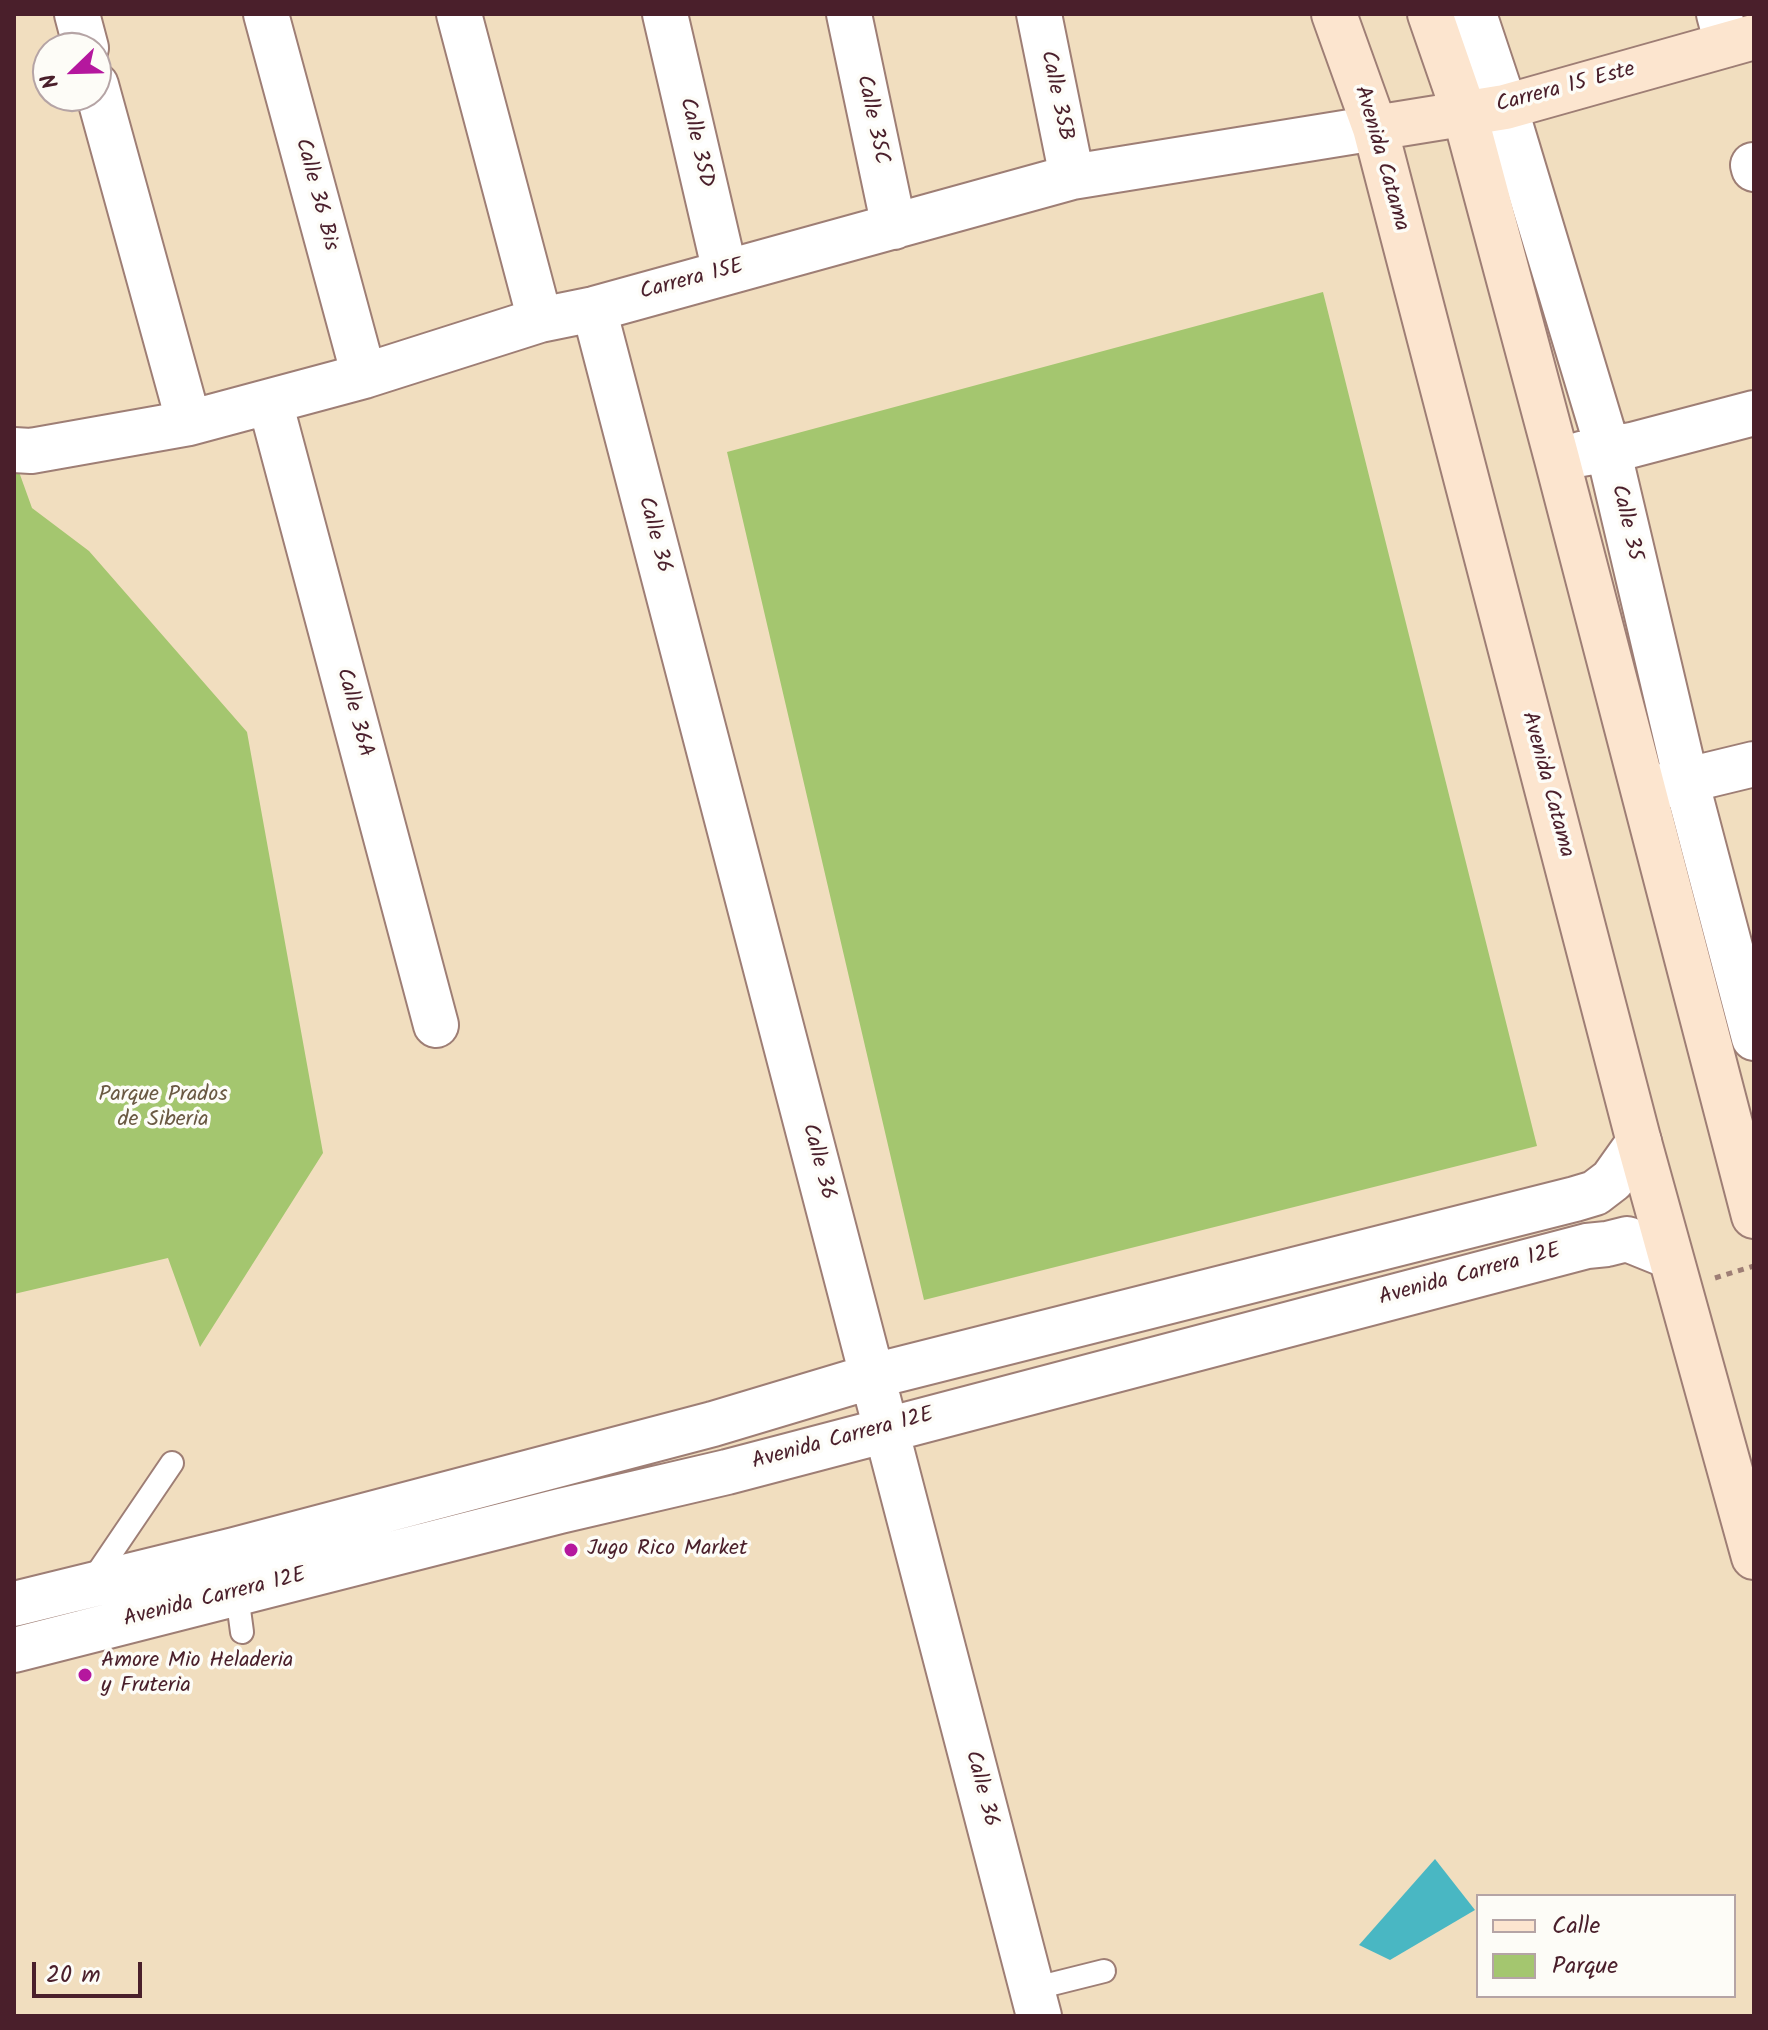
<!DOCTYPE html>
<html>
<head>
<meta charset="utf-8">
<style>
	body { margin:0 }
	#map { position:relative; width:1768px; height:2030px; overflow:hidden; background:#f1debf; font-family:Kalam,sans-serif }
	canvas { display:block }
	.frame { position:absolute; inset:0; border:16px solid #4a1f2b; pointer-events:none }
	.legend { position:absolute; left:1476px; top:1894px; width:260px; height:104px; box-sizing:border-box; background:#fdfcf7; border:2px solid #b5a4a5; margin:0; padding:10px 14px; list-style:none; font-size:24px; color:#4a1f2b }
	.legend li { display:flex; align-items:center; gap:16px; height:40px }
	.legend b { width:40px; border:2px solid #b5a4a5 }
	.north { position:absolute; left:32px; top:32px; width:80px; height:80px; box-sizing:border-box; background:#fdfcf7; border:2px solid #b5a4a5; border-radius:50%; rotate:247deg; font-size:22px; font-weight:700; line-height:32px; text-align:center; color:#4a1f2b }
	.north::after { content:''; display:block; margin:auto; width:28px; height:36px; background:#b5179e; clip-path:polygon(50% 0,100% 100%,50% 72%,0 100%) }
	.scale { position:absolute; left:32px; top:1962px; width:110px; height:36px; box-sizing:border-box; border:4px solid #4a1f2b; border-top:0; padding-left:10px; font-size:24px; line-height:28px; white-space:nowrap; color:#4a1f2b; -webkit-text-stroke:6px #fdfcf7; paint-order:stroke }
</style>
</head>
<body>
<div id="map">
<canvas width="1768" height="2030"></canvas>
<div class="frame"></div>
<ul class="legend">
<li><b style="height:10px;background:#fce5cf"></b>Calle</li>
<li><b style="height:22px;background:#a4c66f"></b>Parque</li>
</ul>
<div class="north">N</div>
<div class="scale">20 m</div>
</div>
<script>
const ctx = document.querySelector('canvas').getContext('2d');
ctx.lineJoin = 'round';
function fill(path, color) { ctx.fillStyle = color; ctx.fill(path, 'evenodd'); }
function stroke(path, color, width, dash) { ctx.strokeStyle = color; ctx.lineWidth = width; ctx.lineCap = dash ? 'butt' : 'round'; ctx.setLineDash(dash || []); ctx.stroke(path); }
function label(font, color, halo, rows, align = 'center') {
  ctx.font = font + ' Kalam,sans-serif'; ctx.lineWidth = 7; ctx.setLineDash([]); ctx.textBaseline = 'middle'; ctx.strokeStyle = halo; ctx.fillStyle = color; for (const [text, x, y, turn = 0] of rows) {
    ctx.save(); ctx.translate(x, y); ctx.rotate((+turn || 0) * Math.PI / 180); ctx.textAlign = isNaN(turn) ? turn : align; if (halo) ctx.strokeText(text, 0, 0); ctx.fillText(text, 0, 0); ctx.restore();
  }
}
const green = new Path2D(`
	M 1323,292 L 1537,1146 L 924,1300 L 727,452 Z
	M 14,458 L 32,508 L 89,551 L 247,732 L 323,1153 L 200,1347 L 168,1258 L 14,1294 Z`);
const water = new Path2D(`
	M 1435,1859 L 1475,1910 L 1390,1960 L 1359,1945 Z`);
const path = new Path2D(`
	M 1715,1278 L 1754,1266`);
const lane = new Path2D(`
	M 92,1581 L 172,1463
	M 236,1587 L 242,1632
	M 1032,1989 L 1104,1971`);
const street = new Path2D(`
	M 77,14 L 86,48
	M 266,14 L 364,376
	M 459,14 L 540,320
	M 665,14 L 725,272
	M 849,14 L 894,227
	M 1039,14 L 1072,177
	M 1474,14 L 1505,107 L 1608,449 L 1686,780 L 1754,1038
	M 1719,14 L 1727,44
	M 96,85 L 189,423
	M 1753,165 L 1754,169
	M 594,309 L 1039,2016
	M 270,402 L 436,1025
	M 14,450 L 31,451 L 189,423 L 364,376 L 540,320 L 594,309 L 1072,177 L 1375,128
	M 1581,454 L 1632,445 L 1754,413
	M 1659,787 L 1754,764
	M 14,1604 L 234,1550 L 713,1424 L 873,1376 L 1575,1199 L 1595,1193 L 1612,1180 L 1639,1142
	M 14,1650 L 560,1511 L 727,1472 L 1587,1246 L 1607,1244 L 1627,1239 L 1669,1256`);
const secondary = new Path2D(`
	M 1334,14 L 1375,128 L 1639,1142 L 1754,1557
	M 1430,14 L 1465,115 L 1557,459 L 1754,1216
	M 1375,128 L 1505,107 L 1754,37`);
const markers = [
	[571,1550,8,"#b5179e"],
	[85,1675,8,"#b5179e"]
];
const streetNames = [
	["Carrera 15 Este",1566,89,-15],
	["Calle 35B",1055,96,78],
	["Calle 35C",871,120,78],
	["Calle 35D",695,143,77],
	["Avenida Catama",1380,159,74],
	["Calle 36 Bis",315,195,75],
	["Carrera 15E",692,281,-15],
	["Calle 35",1625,523,77],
	["Calle 36",653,535,75],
	["Calle 36A",353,713,75],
	["Avenida Catama",1546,785,75],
	["Calle 36",817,1162,75],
	["Avenida Carrera 12E",1470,1276,-15],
	["Avenida Carrera 12E",843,1440,-15],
	["Avenida Carrera 12E",215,1599,-14],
	["Calle 36",980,1789,75]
];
const parkNames = [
	["Parque Prados",163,1096],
	["de Siberia",163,1121]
];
const poiNames = [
	["Jugo Rico Market",587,1550],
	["Amore Mio Heladeria",101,1662],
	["y Fruteria",101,1687]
];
fill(green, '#a4c66f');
fill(water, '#49b7c3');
stroke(lane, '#9e7e75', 26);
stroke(street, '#9e7e75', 48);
stroke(secondary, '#9e7e75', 48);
stroke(path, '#9e7e75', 5, [6, 6]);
stroke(lane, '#fff', 22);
stroke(street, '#fff', 44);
stroke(secondary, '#fce5cf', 44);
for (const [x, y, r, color] of markers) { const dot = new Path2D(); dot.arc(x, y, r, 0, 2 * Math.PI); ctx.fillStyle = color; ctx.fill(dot); stroke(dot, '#fdfcf7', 3); }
label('22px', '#4a1f2b', '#fdfcf7', streetNames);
label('22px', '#6a5943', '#fdfcf7', parkNames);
label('22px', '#4a1f2b', '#fdfcf7', poiNames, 'left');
</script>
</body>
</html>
